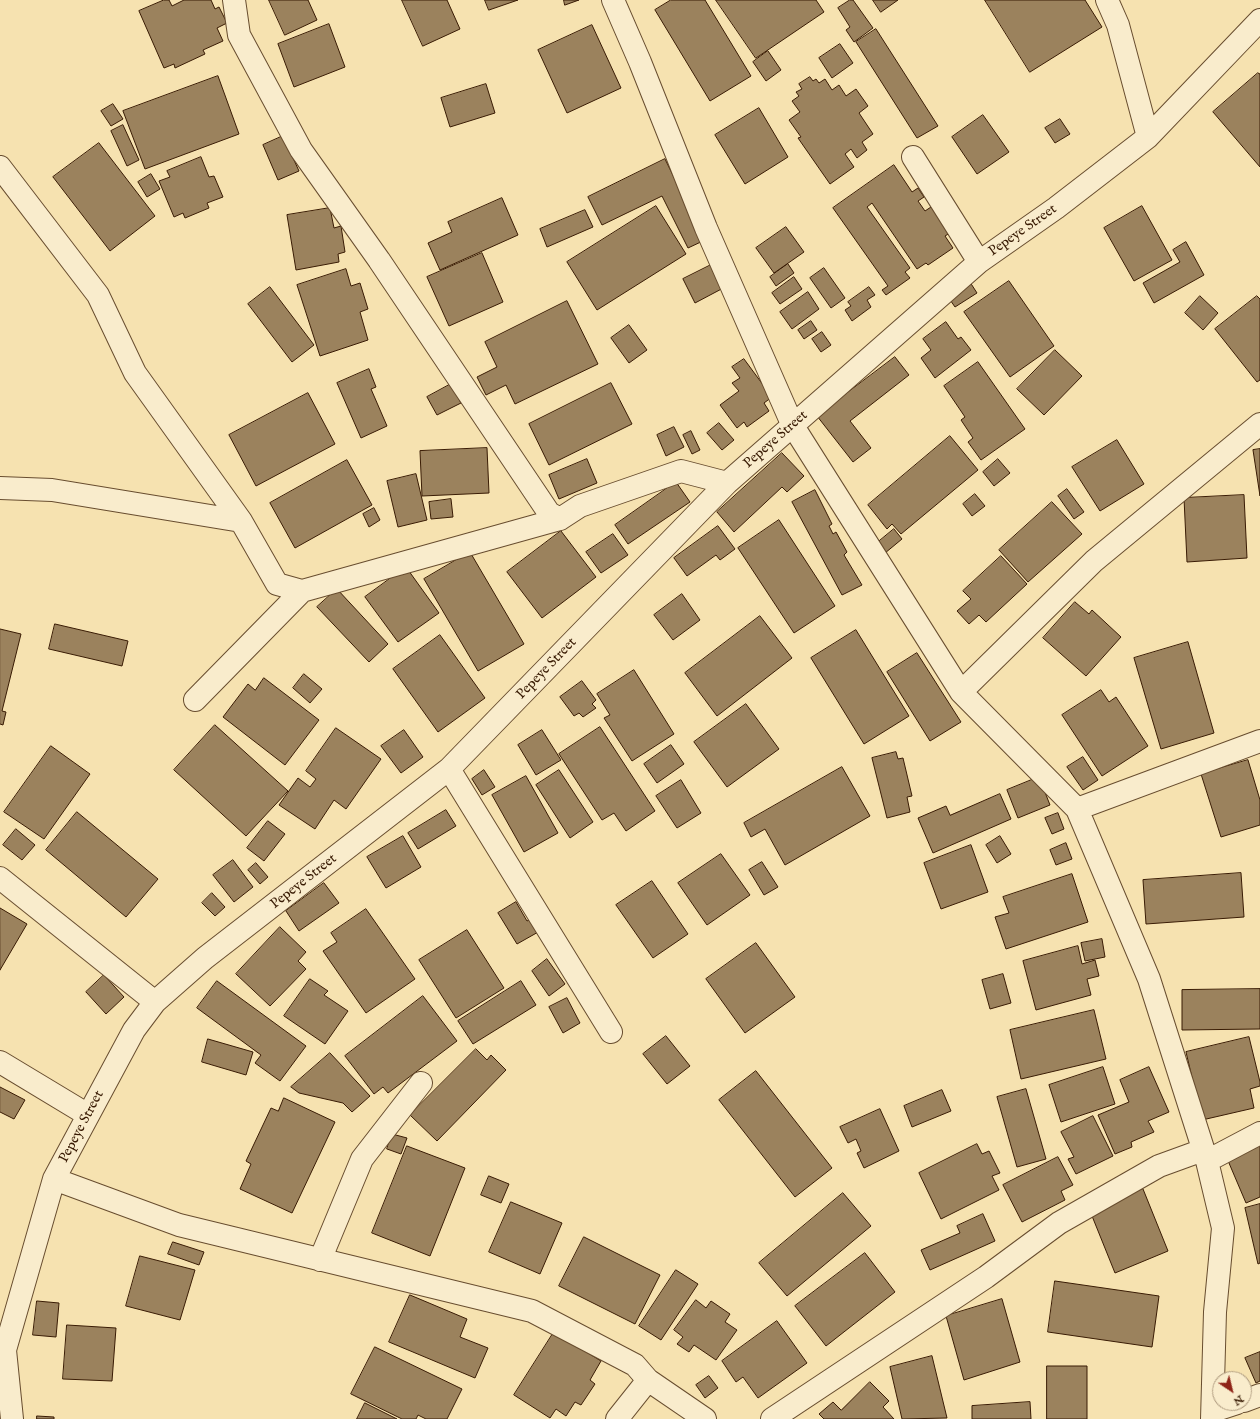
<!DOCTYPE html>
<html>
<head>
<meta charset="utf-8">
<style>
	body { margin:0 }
	#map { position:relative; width:1260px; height:1419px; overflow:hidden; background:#f6e2b0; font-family:"IM FELL English",serif }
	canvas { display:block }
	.north { position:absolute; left:1212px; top:1371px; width:40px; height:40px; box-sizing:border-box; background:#f9eccc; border:1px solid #ac987c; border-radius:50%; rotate:145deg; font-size:11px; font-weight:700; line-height:16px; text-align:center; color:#391b04 }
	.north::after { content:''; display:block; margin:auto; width:14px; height:18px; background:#8f2418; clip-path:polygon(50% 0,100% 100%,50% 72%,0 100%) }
</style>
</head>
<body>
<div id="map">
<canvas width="1260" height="1419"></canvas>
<div class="north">N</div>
</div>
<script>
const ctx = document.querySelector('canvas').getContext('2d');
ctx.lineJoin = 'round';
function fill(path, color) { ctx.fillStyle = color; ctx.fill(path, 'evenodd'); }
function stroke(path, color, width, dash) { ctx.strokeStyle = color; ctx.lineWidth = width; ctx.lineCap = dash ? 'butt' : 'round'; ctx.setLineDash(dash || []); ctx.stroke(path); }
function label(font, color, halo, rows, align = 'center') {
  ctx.font = font + ' "IM FELL English",serif'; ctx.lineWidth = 3; ctx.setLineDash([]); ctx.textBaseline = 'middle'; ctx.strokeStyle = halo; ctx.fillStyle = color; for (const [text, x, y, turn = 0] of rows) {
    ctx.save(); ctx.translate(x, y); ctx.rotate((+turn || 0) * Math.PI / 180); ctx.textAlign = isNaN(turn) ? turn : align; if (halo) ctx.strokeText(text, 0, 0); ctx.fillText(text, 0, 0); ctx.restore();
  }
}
const building = new Path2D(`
	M 164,0 L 169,0 L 172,6 L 184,0 L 211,0 L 215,9 L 219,7 L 227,23 L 217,28 L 223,41 L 203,50 L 205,54 L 175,68 L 174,64 L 164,68 L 139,11 Z
	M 269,0 L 308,0 L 317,20 L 285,35 Z
	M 402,0 L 447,0 L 460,29 L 423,46 Z
	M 485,0 L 518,0 L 489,10 Z
	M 564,0 L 579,0 L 565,5 Z
	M 671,0 L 705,0 L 751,76 L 710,101 L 655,10 Z
	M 716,0 L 816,0 L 824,12 L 756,58 Z
	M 850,0 L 853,0 L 873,28 L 854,42 L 846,30 L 850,27 L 838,8 Z
	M 873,0 L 898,0 L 881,12 Z
	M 985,0 L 1085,0 L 1102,27 L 1030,72 Z
	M 329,24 L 345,67 L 294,87 L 278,44 Z
	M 592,25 L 621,88 L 567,113 L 538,50 Z
	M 876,29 L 938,126 L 917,138 L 856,42 Z
	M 840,44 L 853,63 L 832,78 L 819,58 Z
	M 768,51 L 781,70 L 766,81 L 753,62 Z
	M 1258,73 L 1260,74 L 1260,167 L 1213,112 Z
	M 218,76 L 239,134 L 145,169 L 123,111 Z
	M 810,77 L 813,81 L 816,79 L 819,83 L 825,79 L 832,90 L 839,85 L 846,96 L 856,89 L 868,106 L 859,113 L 873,134 L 862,142 L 867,150 L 857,158 L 851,149 L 845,154 L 854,167 L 830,184 L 798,138 L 801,137 L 789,120 L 800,112 L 792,101 L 799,96 L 796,92 L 802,89 L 799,84 Z
	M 486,84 L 495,113 L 450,127 L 441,98 Z
	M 113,104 L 123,119 L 111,126 L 101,111 Z
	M 759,108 L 788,157 L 745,184 L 715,135 Z
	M 983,115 L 1009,152 L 977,174 L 952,137 Z
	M 1060,119 L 1070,134 L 1055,143 L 1045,128 Z
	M 123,125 L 139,160 L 127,166 L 111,131 Z
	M 283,136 L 299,171 L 278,180 L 263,145 Z
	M 99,143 L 155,216 L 110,251 L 53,177 Z
	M 201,157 L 209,177 L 214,176 L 223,197 L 207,203 L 209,208 L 185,218 L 183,213 L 174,217 L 159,181 L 170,177 L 167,171 Z
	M 665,159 L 705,240 L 688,248 L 662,196 L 602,225 L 588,197 Z
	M 894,165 L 912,192 L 918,188 L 924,197 L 918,201 L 925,211 L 937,203 L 955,230 L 945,236 L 953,248 L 928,265 L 926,263 L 917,269 L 872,203 L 867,207 L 910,268 L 905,272 L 910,278 L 886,295 L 882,290 L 888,286 L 833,208 Z
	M 151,174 L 160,189 L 147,197 L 138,182 Z
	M 502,198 L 518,235 L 440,270 L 428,243 L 452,232 L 448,222 Z
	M 656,206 L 686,254 L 597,310 L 567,262 Z
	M 1142,206 L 1172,260 L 1134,281 L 1104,228 Z
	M 330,208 L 334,228 L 341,226 L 345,252 L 338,254 L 339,262 L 296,270 L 287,215 Z
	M 585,210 L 593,227 L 547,247 L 540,229 Z
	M 786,227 L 804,252 L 774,273 L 756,248 Z
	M 1186,242 L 1204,275 L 1154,303 L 1143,283 L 1180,262 L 1173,250 Z
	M 482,253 L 503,302 L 449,326 L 427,277 Z
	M 717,262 L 729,285 L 695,303 L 683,279 Z
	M 788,264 L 794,273 L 776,286 L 770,277 Z
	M 824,268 L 845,298 L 831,308 L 810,278 Z
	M 346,269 L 351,286 L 360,283 L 368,309 L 360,312 L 368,340 L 320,356 L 297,285 Z
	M 794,277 L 802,289 L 780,304 L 772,293 Z
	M 968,279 L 977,293 L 955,307 L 946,294 Z
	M 1009,281 L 1054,346 L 1010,377 L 964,312 Z
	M 270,287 L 314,345 L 292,362 L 248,304 Z
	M 869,287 L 875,295 L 867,300 L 871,307 L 852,321 L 845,310 L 851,306 L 848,302 Z
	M 808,292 L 819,309 L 792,329 L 780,312 Z
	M 1200,296 L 1218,313 L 1203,330 L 1185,313 Z
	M 1257,296 L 1260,299 L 1260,380 L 1257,382 L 1215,329 Z
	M 567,301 L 598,364 L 515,404 L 506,385 L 486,395 L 477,377 L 497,367 L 485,342 Z
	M 811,321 L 817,330 L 804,339 L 798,330 Z
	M 946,322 L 958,339 L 961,337 L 971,350 L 935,378 L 921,358 L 931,350 L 923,339 Z
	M 629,325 L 647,350 L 629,363 L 611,338 Z
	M 822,332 L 831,345 L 821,352 L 812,339 Z
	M 1055,350 L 1082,376 L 1044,415 L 1017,389 Z
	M 895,357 L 909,375 L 850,421 L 871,448 L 853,462 L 817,416 Z
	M 744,359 L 772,397 L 764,403 L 769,411 L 747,427 L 744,422 L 737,428 L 720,405 L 739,391 L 732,383 L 740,378 L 732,367 Z
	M 978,362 L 1025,429 L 981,460 L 968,442 L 973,438 L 961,420 L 965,417 L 944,386 Z
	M 369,369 L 376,387 L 371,389 L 387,426 L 361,438 L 337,383 Z
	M 611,383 L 632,424 L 549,465 L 529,424 Z
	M 451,384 L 461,403 L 437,415 L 427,397 Z
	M 308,393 L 335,444 L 256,486 L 229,435 Z
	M 719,423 L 734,440 L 722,450 L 707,433 Z
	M 674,427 L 684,447 L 666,456 L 657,435 Z
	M 691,431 L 700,450 L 692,454 L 683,435 Z
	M 950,436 L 978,470 L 901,534 L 892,524 L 887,529 L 868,505 Z
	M 1117,440 L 1144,484 L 1100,511 L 1072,467 Z
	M 487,448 L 489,493 L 422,496 L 420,451 Z
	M 1260,449 L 1260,496 L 1253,450 Z
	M 782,453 L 804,476 L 787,492 L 782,487 L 734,532 L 717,512 Z
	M 587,459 L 597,483 L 559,499 L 549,475 Z
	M 998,459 L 1010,473 L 994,486 L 983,472 Z
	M 347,460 L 372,505 L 295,548 L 270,503 Z
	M 416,474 L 427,520 L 398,527 L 387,481 Z
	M 676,482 L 690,502 L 628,544 L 615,525 Z
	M 1067,489 L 1084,512 L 1074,519 L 1058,496 Z
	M 815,490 L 832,524 L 829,526 L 833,534 L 836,532 L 847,552 L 844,555 L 862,585 L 842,595 L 792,502 Z
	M 975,494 L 985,506 L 972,516 L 963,504 Z
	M 1244,495 L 1247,558 L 1187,562 L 1184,498 Z
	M 451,499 L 453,517 L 431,519 L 429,502 Z
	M 1052,502 L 1082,534 L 1028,582 L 999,550 Z
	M 374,508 L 380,520 L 369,527 L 363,514 Z
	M 779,520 L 835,606 L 794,633 L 738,548 Z
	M 718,526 L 735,549 L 720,560 L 716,555 L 687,576 L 674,558 Z
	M 894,529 L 902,539 L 879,558 L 871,548 Z
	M 561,531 L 596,577 L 542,618 L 507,572 Z
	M 613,534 L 628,555 L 601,573 L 586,552 Z
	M 470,552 L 524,644 L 478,671 L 424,579 Z
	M 1001,556 L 1027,584 L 986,622 L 979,615 L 969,624 L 957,611 L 971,599 L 963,591 Z
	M 406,567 L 439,613 L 398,642 L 365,597 Z
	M 337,589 L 388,644 L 369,662 L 317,607 Z
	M 682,594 L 700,620 L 673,640 L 654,615 Z
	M 1075,602 L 1089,614 L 1092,610 L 1121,637 L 1086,676 L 1043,638 Z
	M 760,616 L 792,658 L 717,716 L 685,673 Z
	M 55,624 L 128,641 L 122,666 L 49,649 Z
	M 0,629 L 21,634 L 2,711 L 6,712 L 3,725 L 0,724 Z
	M 856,630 L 909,716 L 864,744 L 811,658 Z
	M 440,635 L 485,698 L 438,732 L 393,669 Z
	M 1188,642 L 1214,733 L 1161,749 L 1134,658 Z
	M 917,653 L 961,722 L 930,741 L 887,672 Z
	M 634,670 L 674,734 L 632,761 L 604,718 L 610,715 L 597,694 Z
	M 304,674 L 322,689 L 310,703 L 293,688 Z
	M 264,678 L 319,720 L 285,765 L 223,717 L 248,684 L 255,690 Z
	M 582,681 L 596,700 L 592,704 L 596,708 L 583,717 L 579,713 L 574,716 L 560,697 Z
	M 1101,690 L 1109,702 L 1116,697 L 1148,746 L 1102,776 L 1062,715 Z
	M 746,704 L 779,749 L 727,787 L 694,742 Z
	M 215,725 L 288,791 L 246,836 L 174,770 Z
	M 600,727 L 655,811 L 626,831 L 614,813 L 602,820 L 559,754 Z
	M 336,728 L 381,759 L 346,809 L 334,800 L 315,829 L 279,805 L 298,778 L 310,787 L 316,779 L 306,771 Z
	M 404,730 L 423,757 L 401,773 L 381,746 Z
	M 542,730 L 561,760 L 536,775 L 518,745 Z
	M 671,745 L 684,764 L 657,783 L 644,764 Z
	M 51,746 L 90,774 L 44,839 L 4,812 Z
	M 896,752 L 898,759 L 903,758 L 912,796 L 907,797 L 910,812 L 887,818 L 872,758 Z
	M 1083,757 L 1098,780 L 1083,790 L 1067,767 Z
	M 1248,760 L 1260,800 L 1260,825 L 1221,837 L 1201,774 Z
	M 842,767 L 870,816 L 785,865 L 765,829 L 751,837 L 744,823 Z
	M 484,770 L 495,787 L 482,795 L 472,779 Z
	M 559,770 L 593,822 L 570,838 L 536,785 Z
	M 526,776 L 558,833 L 524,852 L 492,795 Z
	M 1039,777 L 1050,805 L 1018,818 L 1007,790 Z
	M 681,780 L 701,813 L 677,828 L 656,796 Z
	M 1000,794 L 1011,819 L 933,853 L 918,818 L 946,806 L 950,815 Z
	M 446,810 L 456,826 L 418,849 L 408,833 Z
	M 77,812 L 158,879 L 126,917 L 46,850 Z
	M 1058,813 L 1064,829 L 1052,834 L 1045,818 Z
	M 268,821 L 285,834 L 264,861 L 247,848 Z
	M 16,829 L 35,845 L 22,860 L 3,845 Z
	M 403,836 L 421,867 L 386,888 L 367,857 Z
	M 1000,836 L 1011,854 L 997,863 L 986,845 Z
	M 1066,843 L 1072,859 L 1056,865 L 1050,850 Z
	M 971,845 L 988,892 L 941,909 L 924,863 Z
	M 721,854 L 750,895 L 707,925 L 678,883 Z
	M 233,860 L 253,887 L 234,902 L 213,875 Z
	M 762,862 L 778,887 L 764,895 L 749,870 Z
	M 256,863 L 268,877 L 260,884 L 248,870 Z
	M 1241,873 L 1244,917 L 1146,924 L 1143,880 Z
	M 1072,874 L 1088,922 L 1006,949 L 995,917 L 1009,913 L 1003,897 Z
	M 652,881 L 688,934 L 653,958 L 616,905 Z
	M 324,883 L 339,903 L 299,931 L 286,911 Z
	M 212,893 L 225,907 L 215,916 L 202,903 Z
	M 516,902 L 527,921 L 533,918 L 540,931 L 517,944 L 498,913 Z
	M 0,908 L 27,924 L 0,970 Z
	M 366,909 L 415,979 L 366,1013 L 323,951 L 337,942 L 331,933 Z
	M 280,927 L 306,952 L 298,961 L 306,969 L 270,1006 L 236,974 Z
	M 467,930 L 504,988 L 456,1018 L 419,960 Z
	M 1102,939 L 1105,957 L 1085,961 L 1081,943 Z
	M 756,943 L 795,997 L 745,1033 L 706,979 Z
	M 1078,946 L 1082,964 L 1095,960 L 1099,976 L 1087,979 L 1091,995 L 1036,1010 L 1023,961 Z
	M 547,959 L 565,984 L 549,996 L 532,971 Z
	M 1003,974 L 1011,1003 L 990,1009 L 982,980 Z
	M 104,975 L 124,997 L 106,1014 L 86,992 Z
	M 310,979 L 328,991 L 324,995 L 348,1011 L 325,1044 L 284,1016 Z
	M 217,981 L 306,1046 L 280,1081 L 255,1063 L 261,1055 L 197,1008 Z
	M 521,981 L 536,1005 L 473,1044 L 458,1021 Z
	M 1260,989 L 1260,1029 L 1182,1030 L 1182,990 Z
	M 423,996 L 457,1041 L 388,1093 L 383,1087 L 374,1094 L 345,1056 Z
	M 567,998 L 580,1023 L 563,1033 L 549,1007 Z
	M 1094,1010 L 1106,1059 L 1021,1079 L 1010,1030 Z
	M 666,1036 L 690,1066 L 667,1084 L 643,1054 Z
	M 1249,1037 L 1260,1082 L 1260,1086 L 1250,1089 L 1254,1108 L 1202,1120 L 1186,1052 Z
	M 208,1039 L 253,1052 L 246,1075 L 202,1062 Z
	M 476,1049 L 487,1060 L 491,1055 L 506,1070 L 437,1141 L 410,1115 Z
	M 330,1053 L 370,1096 L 352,1112 L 343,1103 L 299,1093 L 291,1087 Z
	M 1103,1067 L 1115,1104 L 1061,1122 L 1049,1085 Z
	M 1149,1067 L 1169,1112 L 1148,1121 L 1154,1132 L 1131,1142 L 1132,1147 L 1115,1154 L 1098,1115 L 1129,1102 L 1120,1080 Z
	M 756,1071 L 832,1168 L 795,1197 L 719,1100 Z
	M 0,1087 L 25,1100 L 14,1119 L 0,1112 Z
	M 1026,1089 L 1046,1159 L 1017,1167 L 997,1097 Z
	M 942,1090 L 951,1111 L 912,1127 L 904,1106 Z
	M 284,1098 L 335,1122 L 292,1213 L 240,1189 L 251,1164 L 246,1161 L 271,1108 L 278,1111 Z
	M 880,1109 L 899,1151 L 864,1168 L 857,1153 L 861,1151 L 856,1139 L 848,1143 L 840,1127 Z
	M 1093,1116 L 1113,1156 L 1076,1174 L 1068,1159 L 1074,1157 L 1061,1132 Z
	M 392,1134 L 407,1138 L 401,1154 L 387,1149 Z
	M 1260,1141 L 1260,1197 L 1246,1203 L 1226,1156 Z
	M 977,1144 L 982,1154 L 989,1151 L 1000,1173 L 992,1176 L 999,1190 L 941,1219 L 919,1173 Z
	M 407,1146 L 465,1168 L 430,1256 L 372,1233 Z
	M 1058,1157 L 1073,1185 L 1061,1191 L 1065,1200 L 1022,1222 L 1003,1185 Z
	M 489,1176 L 509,1184 L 501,1203 L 481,1195 Z
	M 1143,1189 L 1168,1251 L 1115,1273 L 1090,1211 Z
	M 843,1193 L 871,1226 L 787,1296 L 759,1263 Z
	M 511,1202 L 562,1223 L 540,1274 L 489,1252 Z
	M 1260,1204 L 1260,1263 L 1258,1264 L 1245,1208 Z
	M 983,1214 L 995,1241 L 930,1270 L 921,1250 L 960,1233 L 957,1226 Z
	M 584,1237 L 660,1275 L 635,1324 L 559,1286 Z
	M 173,1242 L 204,1252 L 199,1265 L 168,1254 Z
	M 865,1253 L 895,1292 L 826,1346 L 795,1306 Z
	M 140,1256 L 195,1270 L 180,1320 L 126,1306 Z
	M 676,1270 L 698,1284 L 661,1340 L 639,1326 Z
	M 1055,1281 L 1159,1296 L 1152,1347 L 1048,1332 Z
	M 410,1295 L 467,1319 L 460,1337 L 488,1348 L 475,1378 L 389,1342 Z
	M 1002,1299 L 1020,1362 L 964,1380 L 946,1316 Z
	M 696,1300 L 706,1308 L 711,1301 L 730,1314 L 725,1322 L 737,1330 L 716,1360 L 694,1345 L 689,1352 L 677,1344 L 683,1337 L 674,1330 Z
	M 37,1301 L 59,1303 L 56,1337 L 33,1335 Z
	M 777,1321 L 807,1363 L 758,1398 L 743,1377 L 736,1382 L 722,1361 Z
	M 67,1325 L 116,1328 L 112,1381 L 63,1379 Z
	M 554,1332 L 601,1361 L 590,1380 L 595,1384 L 581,1405 L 575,1402 L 566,1416 L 556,1409 L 550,1418 L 514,1395 Z
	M 375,1347 L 462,1389 L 447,1419 L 426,1419 L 418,1415 L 416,1419 L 402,1419 L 351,1394 Z
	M 1260,1352 L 1260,1381 L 1256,1383 L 1245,1358 Z
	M 932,1356 L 947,1418 L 902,1419 L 890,1367 Z
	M 1047,1366 L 1087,1366 L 1087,1419 L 1047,1419 Z
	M 709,1376 L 718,1388 L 705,1398 L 696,1385 Z
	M 870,1382 L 889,1401 L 883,1407 L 894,1419 L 824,1419 L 819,1414 L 833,1402 L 841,1410 Z
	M 1030,1402 L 1031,1419 L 972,1419 L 972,1406 Z
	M 365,1403 L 397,1419 L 357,1419 Z
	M 37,1416 L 54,1417 L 54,1419 L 37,1419 Z`);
const street = new Path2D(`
	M 234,0 L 239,35 L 301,150 L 379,260 L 549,513 L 560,519 L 580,506 L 681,471 L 727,483
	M 613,0 L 640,62 L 706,228 L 793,426 L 961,692 L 1077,809 L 1149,979 L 1207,1161 L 1223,1228 L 1215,1312 L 1212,1419
	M 1107,0 L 1118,25 L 1148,137
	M 913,157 L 979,262
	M 0,167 L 98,295 L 135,373 L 241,521 L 277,584 L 302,591 L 560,519
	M 0,488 L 52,490 L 241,521
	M 961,692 L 1094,561 L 1260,424
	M 195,700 L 302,591
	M 449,769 L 611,1032
	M 1077,809 L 1260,741
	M 0,878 L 155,1002
	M 0,1062 L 88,1115
	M 1207,1161 L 1260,1133
	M 54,1179 L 179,1225 L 532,1311 L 635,1365 L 648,1380 L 705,1419
	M 320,1260 L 362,1159 L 421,1083
	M 1244,1401 L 1260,1395
	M 1213,1411 L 1237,1403
	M 12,1419 L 5,1350 L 54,1179 L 134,1030 L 155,1002 L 205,958 L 449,769 L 727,483 L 979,262 L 1056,208 L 1148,137 L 1260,20
	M 617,1419 L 648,1380
	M 772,1419 L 986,1277 L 1059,1223 L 1159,1166 L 1203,1150`);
const streetNames = [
	["Pepeye Street",1023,231,-35],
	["Pepeye Street",776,440,-41],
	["Pepeye Street",547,669,-46],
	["Pepeye Street",304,882,-38],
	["Pepeye Street",82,1127,-62]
];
fill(building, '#9b825d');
stroke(building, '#391b04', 1);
stroke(street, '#684d2f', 24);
stroke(street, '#f9eccc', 22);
label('14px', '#391b04', '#f9eccc', streetNames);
</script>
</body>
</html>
